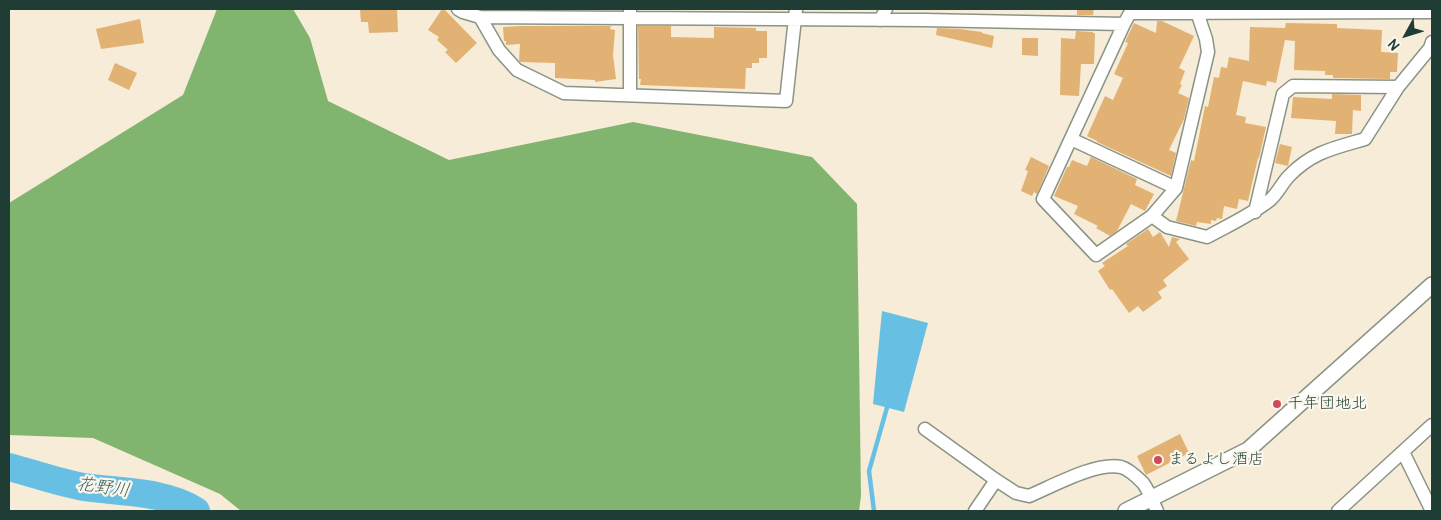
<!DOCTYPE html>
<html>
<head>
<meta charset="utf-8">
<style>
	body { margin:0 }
	#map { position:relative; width:1441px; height:520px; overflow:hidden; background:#f6ecd7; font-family:Pangolin,sans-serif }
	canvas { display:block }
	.frame { position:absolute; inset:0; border:10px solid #1f3d34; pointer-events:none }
	.north { position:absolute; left:1381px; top:10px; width:50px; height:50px; -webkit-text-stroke:4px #fbf7ec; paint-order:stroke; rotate:231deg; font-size:14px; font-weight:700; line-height:20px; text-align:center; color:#1f3d34 }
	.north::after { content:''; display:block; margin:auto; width:18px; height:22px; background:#1f3d34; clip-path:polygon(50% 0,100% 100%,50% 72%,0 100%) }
</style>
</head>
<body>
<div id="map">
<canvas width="1441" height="520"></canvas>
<div class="frame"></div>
<div class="north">N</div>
</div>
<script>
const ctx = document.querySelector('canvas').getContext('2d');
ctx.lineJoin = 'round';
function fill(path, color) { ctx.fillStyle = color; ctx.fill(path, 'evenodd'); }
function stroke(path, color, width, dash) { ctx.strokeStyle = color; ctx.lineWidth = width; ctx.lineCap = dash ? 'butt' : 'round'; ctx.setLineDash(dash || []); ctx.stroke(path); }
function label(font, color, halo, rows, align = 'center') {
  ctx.font = font + ' Pangolin,"Klee One",sans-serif'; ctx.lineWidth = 4.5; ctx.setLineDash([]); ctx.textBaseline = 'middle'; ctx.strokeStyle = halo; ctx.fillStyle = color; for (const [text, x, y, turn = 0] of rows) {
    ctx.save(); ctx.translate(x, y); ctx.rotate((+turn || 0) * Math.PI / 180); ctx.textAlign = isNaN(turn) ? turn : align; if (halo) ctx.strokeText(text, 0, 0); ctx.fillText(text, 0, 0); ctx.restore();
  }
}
const forest = new Path2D(`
	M 217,9 L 293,9 L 310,38 L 328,101 L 449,160 L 633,122 L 812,157 L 857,204 L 861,496 L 859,511 L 241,511 L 220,494 L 93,438 L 9,435 L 9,203 L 183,95 Z`);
const water = new Path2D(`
	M 882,311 L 928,323 L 904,412 L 873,404 Z`);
const stream = new Path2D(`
	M 874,511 L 869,471 L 888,404`);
const river = new Path2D(`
	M 9,467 C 32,473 60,483 84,487 C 118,492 167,491 196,511`);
const building = new Path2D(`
	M 364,9 L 397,9 L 398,32 L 369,33 L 368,22 L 361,22 L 360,10 Z
	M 442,9 L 444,9 L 477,43 L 456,63 L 445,52 L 448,50 L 437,40 L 439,37 L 428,30 Z
	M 1077,9 L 1094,9 L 1093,15 L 1077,15 Z
	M 140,19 L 144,43 L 101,49 L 96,29 Z
	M 1157,21 L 1162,21 L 1194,36 L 1179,68 L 1185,71 L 1180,84 L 1182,85 L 1178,93 L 1189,98 L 1184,119 L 1169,150 L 1176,153 L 1171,176 L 1097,142 L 1097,141 L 1087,136 L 1105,96 L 1113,100 L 1123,78 L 1114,74 L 1128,43 L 1125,42 L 1134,23 L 1156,33 Z
	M 1286,23 L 1337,24 L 1337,28 L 1382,30 L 1381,52 L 1398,53 L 1397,72 L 1390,72 L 1390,79 L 1333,78 L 1333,75 L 1325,75 L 1325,71 L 1294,70 L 1295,41 L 1285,40 L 1276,83 L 1267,81 L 1266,86 L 1243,81 L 1236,115 L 1246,117 L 1245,123 L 1266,127 L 1259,158 L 1258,158 L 1248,201 L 1239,199 L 1237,209 L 1224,206 L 1222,219 L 1217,218 L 1216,221 L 1211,220 L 1211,224 L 1197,222 L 1196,226 L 1176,221 L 1191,160 L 1194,161 L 1205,106 L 1208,107 L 1214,77 L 1219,78 L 1221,67 L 1227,68 L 1229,57 L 1249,61 L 1250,27 L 1285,28 Z
	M 521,26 L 611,26 L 610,29 L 615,30 L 613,55 L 616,79 L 595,82 L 595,80 L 555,78 L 555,63 L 521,62 L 519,61 L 520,44 L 506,45 L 506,41 L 504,41 L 503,27 Z
	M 638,26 L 671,26 L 671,37 L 714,38 L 714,27 L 756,28 L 756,31 L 767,31 L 767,58 L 759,58 L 759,63 L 752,63 L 752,68 L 746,68 L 745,89 L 640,85 L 641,79 L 639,79 Z
	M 937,28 L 960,29 L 982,32 L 982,33 L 994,36 L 992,48 L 936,35 Z
	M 1076,31 L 1093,32 L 1093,33 L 1095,33 L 1094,64 L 1081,64 L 1079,96 L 1060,95 L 1061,38 L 1075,39 Z
	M 1022,38 L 1038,38 L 1038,56 L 1022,55 Z
	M 115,63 L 137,73 L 129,90 L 108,80 Z
	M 1332,94 L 1361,95 L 1361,111 L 1353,110 L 1352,134 L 1335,134 L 1336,121 L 1291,118 L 1293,97 L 1332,99 Z
	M 1280,144 L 1292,147 L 1288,166 L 1275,163 Z
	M 1031,157 L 1049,166 L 1037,194 L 1034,192 L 1032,196 L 1021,191 L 1028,171 L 1025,170 Z
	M 1091,157 L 1137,179 L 1135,185 L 1154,194 L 1145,211 L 1131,204 L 1117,231 L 1110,236 L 1096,228 L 1098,226 L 1074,214 L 1078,206 L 1054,196 L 1067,167 L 1069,167 L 1072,160 L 1087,166 Z
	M 1148,229 L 1153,237 L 1160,232 L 1169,247 L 1172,237 L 1180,239 L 1176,242 L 1189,259 L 1163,280 L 1167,286 L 1158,292 L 1162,298 L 1143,312 L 1138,306 L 1129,313 L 1112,289 L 1110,290 L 1098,271 L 1105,266 L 1102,263 L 1128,246 L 1126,244 Z
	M 1180,434 L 1189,453 L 1146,475 L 1137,456 Z`);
const minor = new Path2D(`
	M 458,9 L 463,12 L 480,17 L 924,20 L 1124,24 L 1130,13 L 1432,12
	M 630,9 L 630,94
	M 480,17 L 499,50 L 517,70 L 564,93 L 786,101 L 796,9
	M 880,20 L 886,9
	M 1124,24 L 1043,199 L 1096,255 L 1152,216 L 1176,188 L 1208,52 L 1206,39 L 1196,9
	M 1071,139 L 1176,188
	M 1255,212 L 1283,94 L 1293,86 L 1398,87
	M 1152,216 L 1167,227 L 1207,237 C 1229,225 1251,215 1270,200 C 1278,193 1282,183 1289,176 C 1312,152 1334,148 1365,139 L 1398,87 L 1430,48 L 1432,42
	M 925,429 L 996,480 L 1016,493 L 1029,496 C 1053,486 1095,462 1121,467 C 1129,469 1138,478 1143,483 C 1149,491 1153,502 1157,511
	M 1403,452 L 1432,511
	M 975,511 L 996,480
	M 1338,511 L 1432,425`);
const tertiary = new Path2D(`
	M 1126,511 L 1248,450 L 1432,285`);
const markers = [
	[1277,404,5,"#d1495b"],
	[1158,460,5,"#d1495b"]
];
const poiNames = [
	["千年団地北",1287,404],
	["まるよし酒店",1168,460]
];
const waterNames = [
	["花野川",103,488,8]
];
fill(forest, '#81b56f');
fill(water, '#67c0e4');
stroke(stream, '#67c0e4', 4.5);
stroke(river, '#67c0e4', 28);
fill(building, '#e1b273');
stroke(minor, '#8a9486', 15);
stroke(tertiary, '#8a9486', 18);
stroke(minor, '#fff', 12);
stroke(tertiary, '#fff', 15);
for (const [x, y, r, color] of markers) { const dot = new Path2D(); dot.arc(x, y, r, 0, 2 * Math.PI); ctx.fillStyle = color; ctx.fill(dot); stroke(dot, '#fbf7ec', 2); }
label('16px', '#1f3d34', '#fbf7ec', poiNames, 'left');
label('italic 18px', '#315e60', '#fbf7ec', waterNames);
</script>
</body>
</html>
